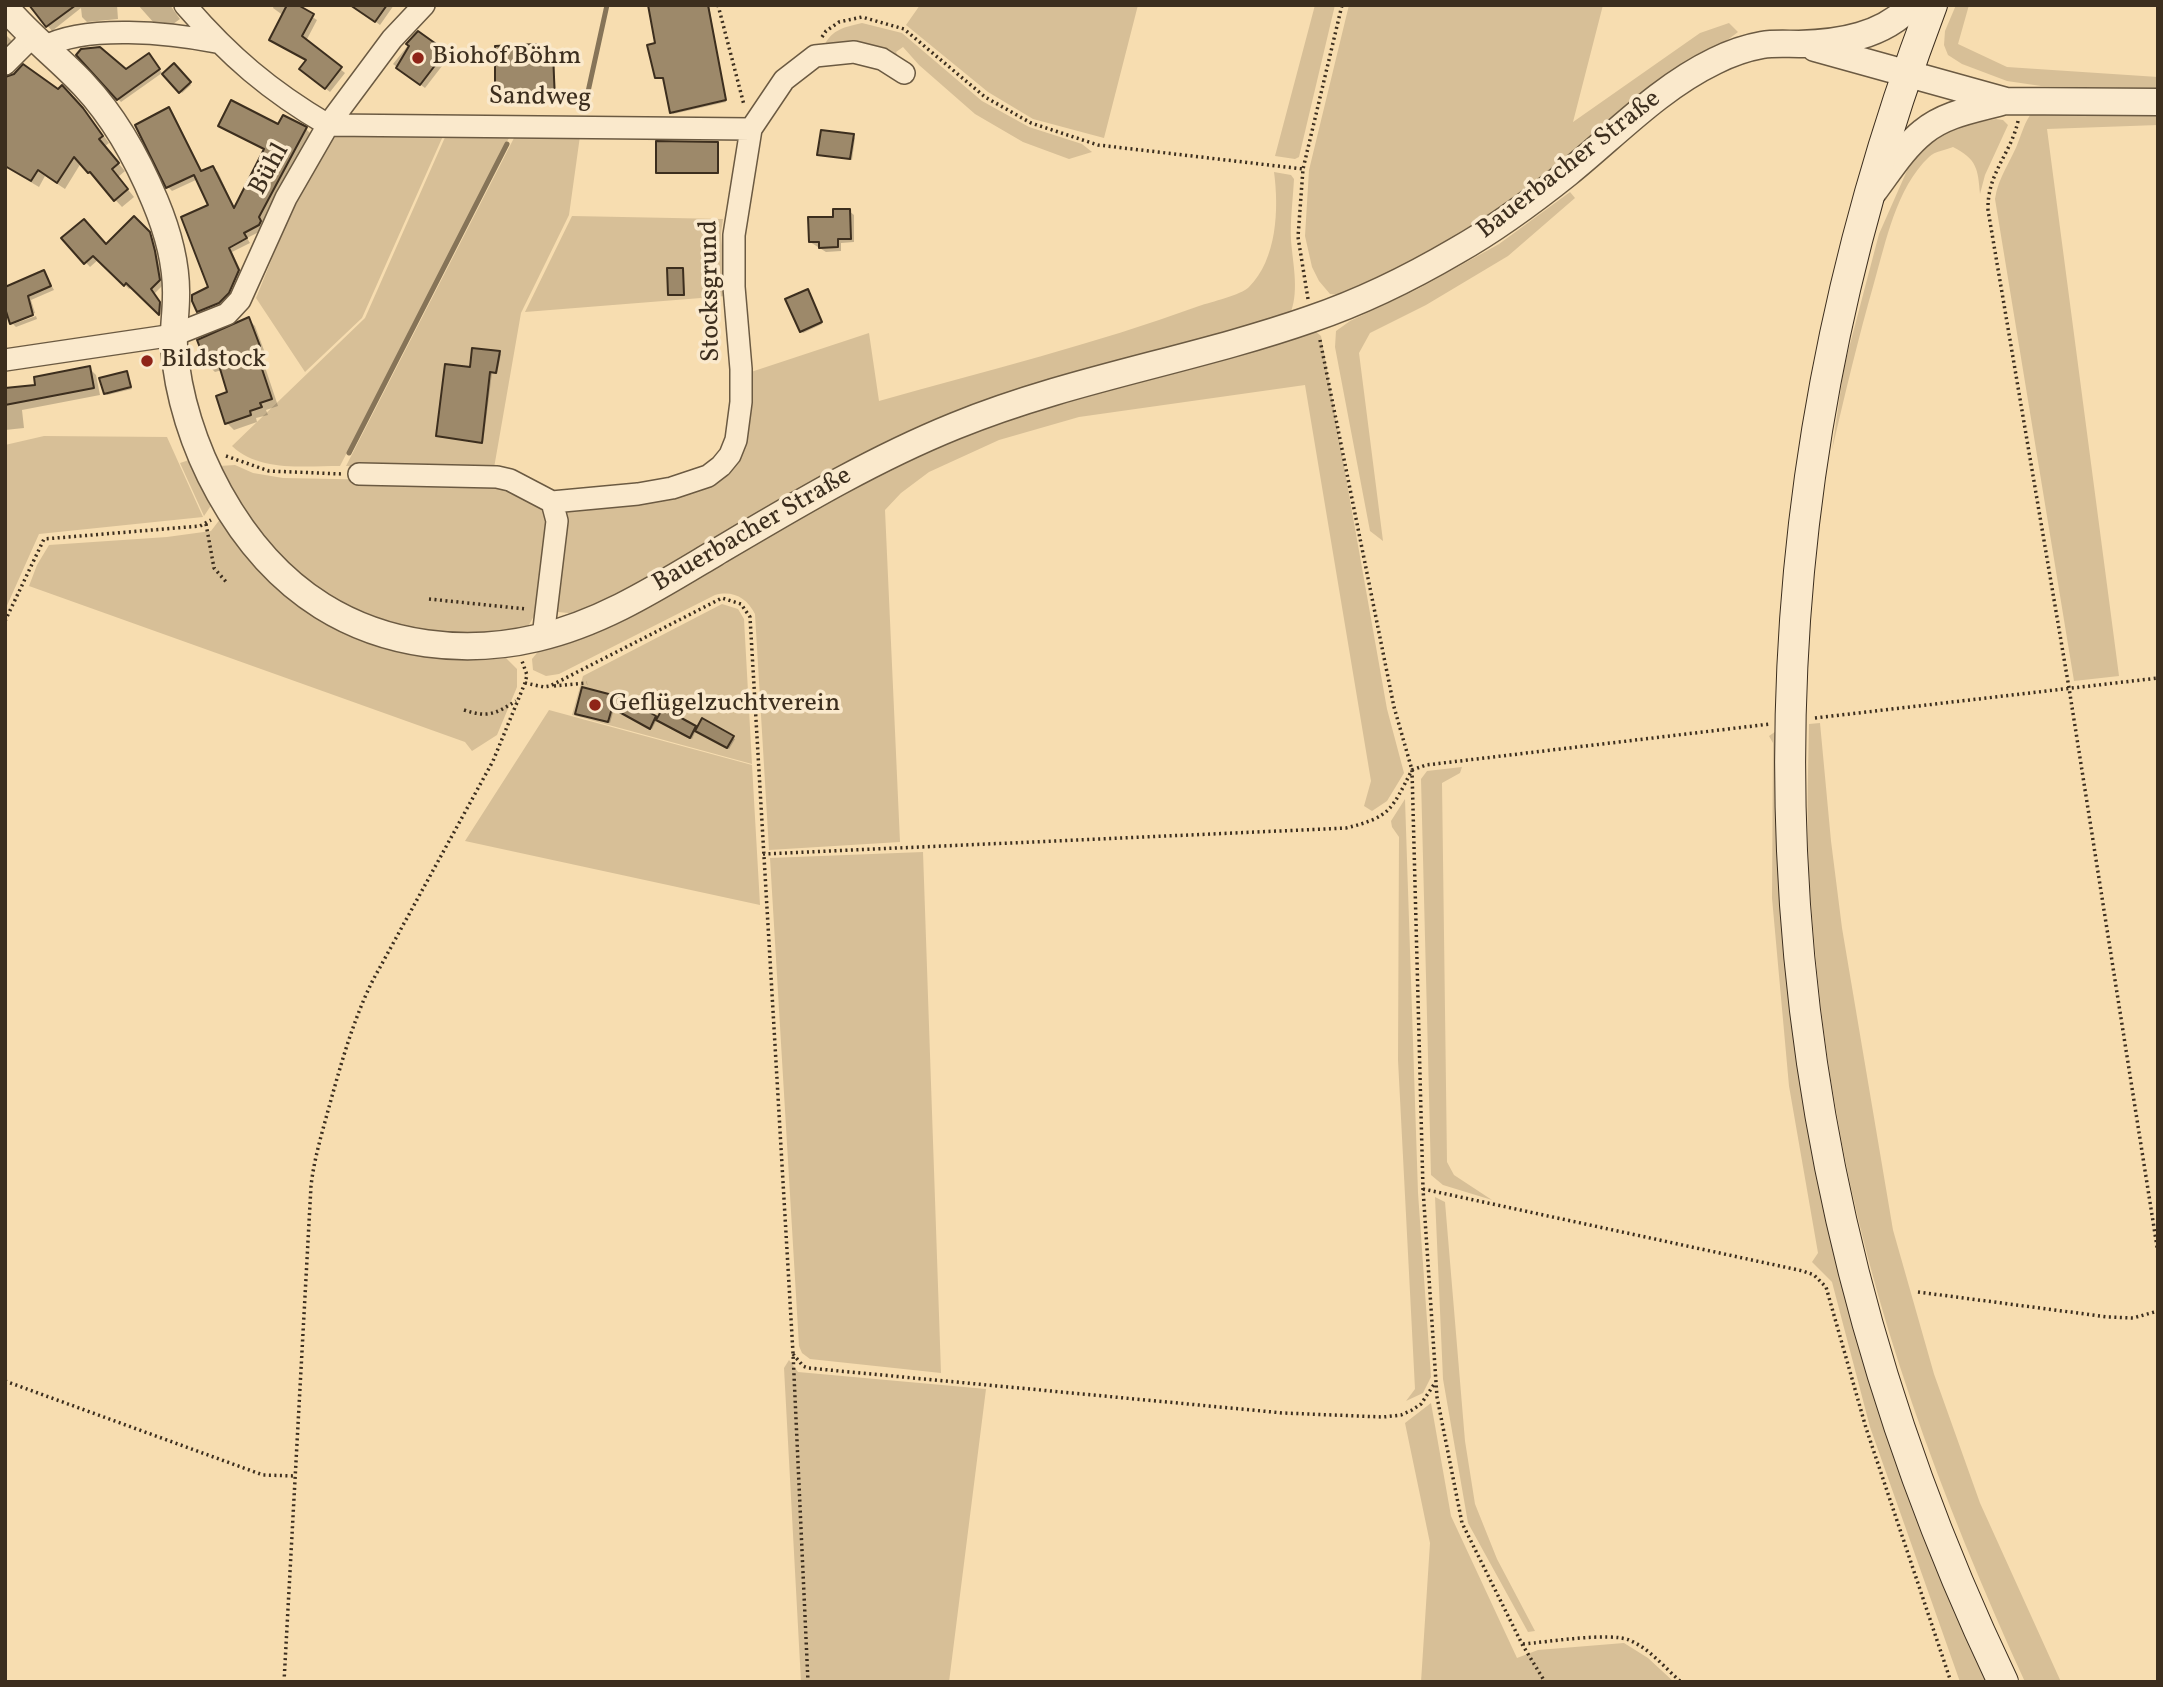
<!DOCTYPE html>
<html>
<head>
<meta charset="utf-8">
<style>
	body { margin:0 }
	#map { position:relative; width:2163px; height:1687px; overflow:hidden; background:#f7ddb0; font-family:Vollkorn,serif }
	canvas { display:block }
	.frame { position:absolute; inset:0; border:7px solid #3c2e1e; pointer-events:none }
</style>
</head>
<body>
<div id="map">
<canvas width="2163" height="1687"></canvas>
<div class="frame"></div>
</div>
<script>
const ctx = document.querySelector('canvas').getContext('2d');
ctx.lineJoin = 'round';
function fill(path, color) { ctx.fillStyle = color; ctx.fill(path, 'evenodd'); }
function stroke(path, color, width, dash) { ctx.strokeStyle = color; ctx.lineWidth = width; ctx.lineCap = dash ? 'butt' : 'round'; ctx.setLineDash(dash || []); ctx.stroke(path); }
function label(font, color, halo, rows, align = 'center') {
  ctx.font = font + ' Vollkorn,serif'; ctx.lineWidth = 7; ctx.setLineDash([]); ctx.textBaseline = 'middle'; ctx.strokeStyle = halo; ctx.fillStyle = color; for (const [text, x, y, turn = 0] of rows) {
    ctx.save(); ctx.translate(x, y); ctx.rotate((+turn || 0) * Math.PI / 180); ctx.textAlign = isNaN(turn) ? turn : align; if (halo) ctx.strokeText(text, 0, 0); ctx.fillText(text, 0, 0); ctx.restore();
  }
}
const green = new Path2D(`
	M 920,5 L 1138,5 L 1104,138 L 1033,119 L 988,92 L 906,25 Z
	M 1315,5 L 1335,5 L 1299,157 L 1295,159 L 1275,156 Z
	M 1349,5 L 1603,5 L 1573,122 L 1700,33 L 1729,23 L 1738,32 L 1489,222 L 1351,296 L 1330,294 L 1319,281 L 1312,267 L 1305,236 L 1309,170 Z
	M 1956,5 L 1969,5 L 1958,44 L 2007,67 L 2158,77 L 2158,89 L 2041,86 L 2007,81 L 1962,64 L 1948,55 L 1944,45 L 1945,31 Z
	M 862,23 L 902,33 L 982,101 L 1029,127 L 1082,144 L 1092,152 L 1069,159 L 1023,142 L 975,114 L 919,65 L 903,47 L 896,52 L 900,60 L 824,46 C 832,29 845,27 862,23 Z
	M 2158,113 L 2158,125 L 2047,129 L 2119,676 L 2074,681 L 1995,199 C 1998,177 2012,160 2019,140 C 2023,130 2025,122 2031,114 Z
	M 1996,119 L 2003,120 L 2008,125 L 1985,175 L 1980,194 C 1978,169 1977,159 1953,147 C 1946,150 1935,151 1929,157 C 1896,188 1886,242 1874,283 C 1858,339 1845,394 1832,450 L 1844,367 L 1879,234 L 1909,166 L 1922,145 L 1941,133 L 1965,125 Z
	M 333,135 L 443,136 L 362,318 L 305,372 L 256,298 L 288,219 Z
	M 446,135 L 510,136 L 340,466 C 305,466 259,472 232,446 L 365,318 Z
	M 515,136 L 580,136 L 569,215 L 521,313 L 494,468 L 346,466 Z
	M 1274,172 L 1291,175 L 1294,179 C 1293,199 1290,221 1291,240 C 1293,266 1300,293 1289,317 L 1027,391 L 579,614 L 558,612 L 553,606 L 560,507 L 718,478 L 751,372 L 869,333 L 879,401 C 986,371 1095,344 1199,306 C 1211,302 1241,295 1249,287 C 1277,259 1279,209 1274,172 Z
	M 1570,192 L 1575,198 L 1508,256 L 1426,305 L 1370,333 L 1359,353 L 1383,541 L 1370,531 L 1335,347 L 1336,331 L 1350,321 L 1418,289 L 1499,244 Z
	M 572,216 L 723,219 L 721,233 L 726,296 L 525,312 Z
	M 1314,330 L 1321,336 L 1387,709 L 1404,773 L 1387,801 L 1372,811 L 1364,806 L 1371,781 L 1305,385 L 1079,417 L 999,440 L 929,472 L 901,493 L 885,510 L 900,842 L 769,850 L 755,614 C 747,598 733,590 715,595 L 559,674 L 546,676 L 533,670 L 532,659 L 540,649 L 895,464 L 996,423 Z
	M 44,436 L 167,437 L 203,517 L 39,534 L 5,610 L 5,445 Z
	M 198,457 L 212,504 L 204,516 L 180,463 Z
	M 235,465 L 253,473 L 283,478 L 386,480 L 507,486 L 544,509 L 547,517 L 534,616 L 526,630 L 491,637 L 388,627 L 299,579 L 242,514 L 219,466 Z
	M 224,514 L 232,526 L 409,653 L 463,660 L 506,658 L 517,669 L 517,687 L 497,735 L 472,751 L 465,742 L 29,586 L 37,565 L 49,545 L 167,537 L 211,531 Z
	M 722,604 L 738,609 L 744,619 L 752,764 L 572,715 L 583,676 Z
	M 549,710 L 752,765 L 760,905 L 465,841 Z
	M 1820,723 L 1831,841 L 1842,928 L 1893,1230 L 1934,1374 L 1980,1503 L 2061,1682 L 2025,1682 C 1942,1500 1869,1308 1836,1110 C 1823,1037 1815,962 1810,888 C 1806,834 1808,778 1809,724 Z
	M 1782,727 L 1839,1256 L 1887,1433 L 1949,1590 L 1989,1682 L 1960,1682 L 1870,1427 L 1832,1282 L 1812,1262 L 1818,1253 L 1789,1086 L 1772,898 L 1773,743 L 1769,736 Z
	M 1462,767 L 1460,773 L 1442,783 L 1447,1162 L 1454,1175 L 1492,1200 L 1443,1185 L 1431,1175 L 1421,779 L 1427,771 Z
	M 1405,799 L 1418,1193 L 1431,1377 L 1423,1393 L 1406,1401 L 1415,1389 L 1398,1060 L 1399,837 L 1392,827 L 1391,821 Z
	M 923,852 L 941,1373 L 810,1359 L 802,1353 L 799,1346 L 770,858 Z
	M 1435,1197 L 1445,1202 L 1465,1441 L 1475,1504 L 1497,1559 L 1535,1631 L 1528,1632 L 1468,1523 L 1443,1379 Z
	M 789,1360 L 798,1372 L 986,1389 L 949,1682 L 801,1682 L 784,1368 Z
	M 1431,1403 L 1451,1516 L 1517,1658 L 1538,1650 L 1624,1643 L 1648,1658 L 1674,1682 L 1421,1682 L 1430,1543 L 1405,1423 Z`);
const shadow = new Path2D(`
	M 46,5 L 117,5 L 118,19 L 87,22 L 82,17 L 81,8 L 52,31 L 46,24 Z
	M 138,5 L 170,5 L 180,19 L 162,32 Z
	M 274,5 L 294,5 L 317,20 L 306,41 L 345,73 L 330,92 L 306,73 L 308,62 L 271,39 L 284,16 L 273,8 Z
	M 352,5 L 394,5 L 380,25 Z
	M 649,5 L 709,5 L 726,102 L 673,114 L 671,112 L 665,79 L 656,77 L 657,44 Z
	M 418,33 L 449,57 L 425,88 L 393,64 Z
	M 5,34 L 15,44 L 5,58 Z
	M 536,46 L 538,54 L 554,56 L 556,102 L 499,103 L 497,101 Z
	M 78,55 L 126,71 L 152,59 L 162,73 L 121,102 Z
	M 174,65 L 191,85 L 182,93 L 164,74 Z
	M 62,88 L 90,117 L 109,143 L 104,147 L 125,171 L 118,177 L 134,197 L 122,207 L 81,163 L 65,189 L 45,176 L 39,187 L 5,167 L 5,112 L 58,92 Z
	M 169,109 L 173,113 L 202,173 L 213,168 L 218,172 L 235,209 L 265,150 L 220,126 L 279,126 L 306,129 L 310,133 L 263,222 L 263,230 L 247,238 L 250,243 L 232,252 L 243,275 L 224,307 L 203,315 L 198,311 L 210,288 L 211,206 L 198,179 L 172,191 L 168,187 Z
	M 853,136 L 855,138 L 852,160 L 819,154 Z
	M 717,144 L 719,174 L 658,172 Z
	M 849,211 L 854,215 L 854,242 L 841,243 L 841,251 L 826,252 L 810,242 L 835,218 Z
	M 134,218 L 154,239 L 163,285 L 154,294 L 164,308 L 163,317 L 132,287 L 129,289 L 99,259 L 90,267 L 64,239 L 106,246 Z
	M 683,269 L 685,296 L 671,296 L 669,294 Z
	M 44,272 L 54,290 L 31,300 L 35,313 L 12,321 L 5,301 Z
	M 809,292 L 822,324 L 803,333 L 801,331 Z
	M 36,316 L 37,319 L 16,327 L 13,324 Z
	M 248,319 L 255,326 L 265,353 L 261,355 L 278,406 L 266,410 L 268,415 L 256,418 L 257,422 L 234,430 L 227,423 L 218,397 L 229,393 L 222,370 L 215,372 L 210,367 L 227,360 L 225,357 L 209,363 L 209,366 L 199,341 Z
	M 499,353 L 501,354 L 497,374 L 492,373 L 483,443 L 439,437 L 438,435 L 471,369 Z
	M 89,368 L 96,375 L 100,395 L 22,410 L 24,428 L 5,430 L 5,390 L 37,387 Z
	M 127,373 L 132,389 L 107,395 L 105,393 Z
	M 583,690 L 655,718 L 657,719 L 652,729 L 614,709 L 610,723 L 579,715 Z
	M 660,722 L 695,727 L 735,739 L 729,749 L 696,730 L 692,739 Z`);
const stream = new Path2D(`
	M 584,110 L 607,5
	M 349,453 L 507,144`);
const building = new Path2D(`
	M 29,5 L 76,5 L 46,27 Z
	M 287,5 L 298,5 L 314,14 L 302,36 L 342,67 L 325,89 L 299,69 L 306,60 L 269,40 Z
	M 350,5 L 387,5 L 375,22 Z
	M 648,5 L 708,5 L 726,100 L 670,113 L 663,78 L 655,78 L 647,45 L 655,43 Z
	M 418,31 L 446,51 L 420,85 L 396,68 L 409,46 L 406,44 Z
	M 537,44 L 538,53 L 553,53 L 555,101 L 495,102 L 495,46 Z
	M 100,47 L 126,69 L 149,53 L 160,69 L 117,100 L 76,55 L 81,49 Z
	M 174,63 L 191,82 L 179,93 L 162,74 Z
	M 23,64 L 58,89 L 62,85 L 83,108 L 103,136 L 99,139 L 119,163 L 112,169 L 128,189 L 114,201 L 90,172 L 88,173 L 74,157 L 57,183 L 38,170 L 31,181 L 5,166 L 5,77 L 14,74 Z
	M 231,100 L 278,124 L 283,115 L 307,127 L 259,217 L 261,221 L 259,225 L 244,233 L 247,238 L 229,248 L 239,270 L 229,293 L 219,303 L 197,312 L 192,301 L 192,295 L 208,287 L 181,217 L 208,205 L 194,175 L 166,188 L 135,125 L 169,107 L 201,171 L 213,166 L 234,208 L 264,149 L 218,126 Z
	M 821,130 L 854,134 L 850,159 L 817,155 Z
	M 656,141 L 718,142 L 718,173 L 656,173 Z
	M 833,209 L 850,209 L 851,239 L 838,239 L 838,247 L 819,248 L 819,242 L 809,242 L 808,217 L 833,217 Z
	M 134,216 L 150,232 L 155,251 L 160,280 L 151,289 L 160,302 L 159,315 L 126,283 L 124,286 L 93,256 L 84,264 L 61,238 L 84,219 L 106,244 Z
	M 667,268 L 683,268 L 684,295 L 668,295 Z
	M 44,270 L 51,286 L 28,296 L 33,315 L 10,324 L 5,308 L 5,287 Z
	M 808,289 L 822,322 L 800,332 L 785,299 Z
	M 249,317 L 260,346 L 255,348 L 272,399 L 260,403 L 262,407 L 250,411 L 251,415 L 225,424 L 216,396 L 227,392 L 218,362 L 207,366 L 197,340 Z
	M 472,348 L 500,351 L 496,373 L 490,372 L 482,443 L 436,436 L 445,364 L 470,367 Z
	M 90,366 L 94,388 L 5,405 L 5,388 L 35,385 L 34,377 Z
	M 127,371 L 131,387 L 104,394 L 99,378 Z
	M 582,687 L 624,698 L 656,716 L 650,729 L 612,708 L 608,722 L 575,714 Z
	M 663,708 L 696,726 L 690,738 L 656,720 Z
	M 702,718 L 734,736 L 727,748 L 695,731 Z`);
const path = new Path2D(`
	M 718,5 L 744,105
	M 822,37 L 826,31 L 839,22 L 862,17 L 904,29 L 985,97 L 1031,123 L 1098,145 L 1303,169
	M 2018,121 C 2011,154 1987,173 1988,210 L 2069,688 L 2158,1253
	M 1308,299 L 1298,237 L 1303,169 L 1342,5
	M 1320,340 L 1394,707 L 1412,770 L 1423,1189 L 1437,1397 L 1462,1523 L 1522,1644 L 1545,1682
	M 226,456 L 269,471 L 342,474
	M 206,524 L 214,568 L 228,584
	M 429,599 L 526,609
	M 5,621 L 44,539 L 200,526 L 211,520
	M 525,683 L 544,687 L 550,686 L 722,598 L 741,604 L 750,617 L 793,1353 L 808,1682
	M 554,686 L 587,683
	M 464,710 C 488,718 495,714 516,701
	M 1815,718 L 2158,678
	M 763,854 L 1346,828 C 1391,817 1391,810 1412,770 L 1426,765 L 1770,724
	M 1423,1189 L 1803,1271 L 1814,1275 L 1826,1287 L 1866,1428 L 1951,1682
	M 1918,1292 L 2108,1317 L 2133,1318 L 2158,1311
	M 793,1354 L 803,1366 L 808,1368 L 1283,1413 L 1383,1417 L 1401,1415 L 1412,1410 L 1421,1404 L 1435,1383
	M 5,1381 L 263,1475 L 295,1476
	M 1523,1644 C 1547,1642 1610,1632 1629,1640 C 1649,1648 1665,1668 1681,1682
	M 284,1682 L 311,1186 C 314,1159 322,1133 329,1107 C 341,1064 353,1020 373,980 L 493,761 L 525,683 L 527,675 L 522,661`);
const minor = new Path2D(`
	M 44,47 C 86,24 171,33 216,42
	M 5,64 L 24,45 L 29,34
	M 328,125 L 751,129
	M 328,125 L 392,39 L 424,5
	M 5,360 L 174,335 L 227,314 L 240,300 L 286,198 L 328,125 C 270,91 229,56 185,5
	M 359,474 L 497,477 L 510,480 L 552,502 L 638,494 L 672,488 L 708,476 L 721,466 L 730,455 L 736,440 L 741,402 L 741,369 L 734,287 L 734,235 L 751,129 L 784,80 L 815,56 L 854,52 L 882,59 L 904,73
	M 543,637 L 557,521 L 552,502`);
const tertiary = new Path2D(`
	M 5,7 C 29,36 59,58 84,85 C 115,118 138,160 155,201 C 168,232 177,263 176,297 C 176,313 173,330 174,346 C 181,444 239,554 322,606 C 386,646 465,655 537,638 C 602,623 658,587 715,553 C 793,507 871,460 955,426 C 1070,379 1194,360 1311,319 C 1361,302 1410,278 1456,251 C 1495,229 1533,201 1568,173 C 1615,135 1659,88 1715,61 C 1729,54 1745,48 1762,45 C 1774,43 1786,44 1799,44 C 1840,43 1883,36 1912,5
	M 1815,48 L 2006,101 L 2158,102
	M 1874,191 C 1889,171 1904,147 1923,132 C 1946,113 1977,109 2005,101`);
const secondary = new Path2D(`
	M 1932,5 C 1721,562 1746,1144 2003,1682`);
const markers = [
	[418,58,7,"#8f2418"],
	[147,361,7,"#8f2418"],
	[595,705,7,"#8f2418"]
];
const poiNames = [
	["Biohof Böhm",432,58],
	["Bildstock",161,361],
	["Geflügelzuchtverein",609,705]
];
const streetNames = [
	["Sandweg",540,99,1],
	["Bauerbacher Straße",1570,166,-38],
	["Bühl",271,170,-61],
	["Stocksgrund",712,291,-91],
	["Bauerbacher Straße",753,531,-30]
];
fill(green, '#d7bf97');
fill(shadow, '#0003');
stroke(stream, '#867458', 5);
fill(building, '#9d896a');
stroke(building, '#3c2e1e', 2);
stroke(minor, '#6b5a42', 24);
stroke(tertiary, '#6b5a42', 29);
stroke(secondary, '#3c2e1e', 32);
stroke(path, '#3c2e1e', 3.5, [2, 3.5]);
stroke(minor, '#fae9cc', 21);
stroke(tertiary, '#fae9cc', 26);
stroke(secondary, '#fae9cc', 30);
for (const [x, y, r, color] of markers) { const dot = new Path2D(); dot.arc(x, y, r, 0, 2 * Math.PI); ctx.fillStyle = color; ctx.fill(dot); stroke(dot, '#fae9cc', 2.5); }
label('26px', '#3c2e1e', '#fae9cc', poiNames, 'left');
label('26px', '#3c2e1e', '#fae9cc', streetNames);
</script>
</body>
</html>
